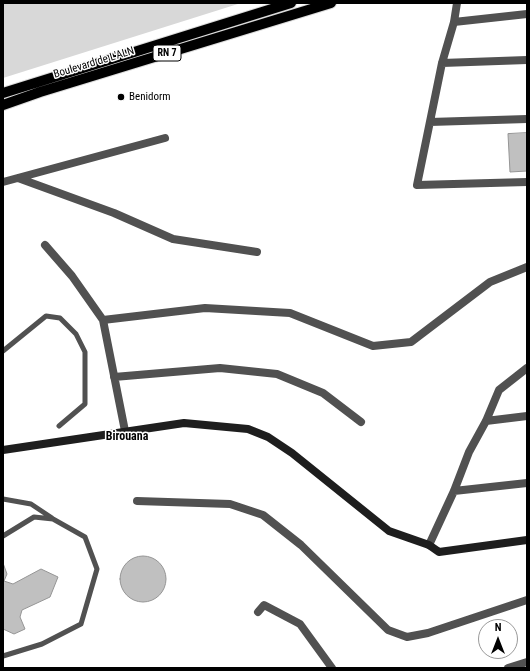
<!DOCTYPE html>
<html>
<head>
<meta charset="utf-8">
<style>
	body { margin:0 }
	#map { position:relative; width:530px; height:671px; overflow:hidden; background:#fff; font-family:"Roboto Condensed",sans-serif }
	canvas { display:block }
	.frame { position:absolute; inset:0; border:4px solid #000; pointer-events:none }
	.north { position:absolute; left:478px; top:619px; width:40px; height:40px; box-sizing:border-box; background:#fff; border:1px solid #999; border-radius:50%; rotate:0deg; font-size:11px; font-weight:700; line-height:16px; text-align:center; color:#000 }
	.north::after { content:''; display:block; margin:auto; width:14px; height:18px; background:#000; clip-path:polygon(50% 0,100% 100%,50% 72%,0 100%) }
</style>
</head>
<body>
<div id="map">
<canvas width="530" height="671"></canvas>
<div class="frame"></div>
<div class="north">N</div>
</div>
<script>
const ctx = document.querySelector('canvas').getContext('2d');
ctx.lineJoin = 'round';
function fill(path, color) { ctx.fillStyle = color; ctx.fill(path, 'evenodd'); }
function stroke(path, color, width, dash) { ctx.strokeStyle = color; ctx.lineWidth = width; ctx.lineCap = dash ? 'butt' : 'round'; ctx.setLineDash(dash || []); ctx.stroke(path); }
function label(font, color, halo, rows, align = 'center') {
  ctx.font = font + ' "Roboto Condensed",sans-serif'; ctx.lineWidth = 3; ctx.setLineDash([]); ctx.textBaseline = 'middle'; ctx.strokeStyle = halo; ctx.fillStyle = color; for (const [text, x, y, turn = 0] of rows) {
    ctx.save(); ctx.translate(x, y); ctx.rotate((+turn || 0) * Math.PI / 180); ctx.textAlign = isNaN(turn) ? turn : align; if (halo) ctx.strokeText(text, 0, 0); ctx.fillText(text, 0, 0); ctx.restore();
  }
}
const green = new Path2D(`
	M 3,3 L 241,3 L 3,78 Z`);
const building = new Path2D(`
	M 527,133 L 527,171 L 510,172 L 508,134 Z
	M120 579a23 23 0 1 1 46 0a23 23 0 1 1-46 0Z
	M 3,563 L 7,574 L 4,581 L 13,584 L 41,569 L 58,577 L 50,597 L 22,610 L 20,617 L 25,629 L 14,634 L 3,629 Z`);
const lane = new Path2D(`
	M 3,351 L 46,316 L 60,318 L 76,334 L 85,352 L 85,404 L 59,426
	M 3,499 L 31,504 L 52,518
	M 3,536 L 34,517 L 53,519 L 85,537 L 97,569 L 81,624 L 42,644 L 3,656`);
const street = new Path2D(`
	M 457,3 L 454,22 L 442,63 L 417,185 L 527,182
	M 454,22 L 527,14
	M 442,63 L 527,60
	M 430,122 L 527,119
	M 18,178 L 114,213 L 173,239 L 257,252
	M 3,182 L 165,138
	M 45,245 L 72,276 L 103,320 L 125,431
	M 103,320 L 205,308 L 290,313 L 373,346 L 411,342 L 490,282 L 527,267
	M 114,377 L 220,368 L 277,374 L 323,393 L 361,422
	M 486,421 L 527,416
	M 454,491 L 527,483
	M 137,501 L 230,504 L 263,515 L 301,545 L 388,630 L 407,637 L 428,633 L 527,600
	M 429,545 L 454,491 L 469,452 L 486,421 L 499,390 L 527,368
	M 258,612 L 264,605 L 300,624 L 332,668
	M 508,668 L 527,662`);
const secondary = new Path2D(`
	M 3,450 L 184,423 L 248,429 L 268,437 L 292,453 L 389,531 L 429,545 L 439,552 L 527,540`);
const primary = new Path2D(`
	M 3,93 L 291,3
	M 3,105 L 40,92 L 331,3`);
const markers = [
	[121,97,4,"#000"]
];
const shields = [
	[167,53,28]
];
const shieldNames = [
	["RN 7",167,53]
];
const streetNames = [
	["Boulevard de L'ALN",94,63,-17]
];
const poiNames = [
	["Benidorm",129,97]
];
const neighbourhoodNames = [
	["Birouana",127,437]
];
fill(green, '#d8d8d8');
fill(building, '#c0c0c0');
stroke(building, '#959595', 1);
stroke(primary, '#dbdbdb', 12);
stroke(lane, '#515151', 5);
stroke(street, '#515151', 8);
stroke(secondary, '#1e1e1e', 8);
stroke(primary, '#000', 10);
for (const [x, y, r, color] of markers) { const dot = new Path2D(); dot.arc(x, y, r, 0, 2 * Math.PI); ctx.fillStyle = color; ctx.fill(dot); stroke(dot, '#fff', 1.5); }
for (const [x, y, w] of shields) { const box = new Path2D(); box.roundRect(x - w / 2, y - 8, w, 16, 3); ctx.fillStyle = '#fff'; ctx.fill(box); stroke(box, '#000', 1); }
label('bold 10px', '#000', null, shieldNames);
label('11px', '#000', '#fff', streetNames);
label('11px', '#000', '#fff', poiNames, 'left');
label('bold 12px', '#000', '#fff', neighbourhoodNames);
</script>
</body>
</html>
